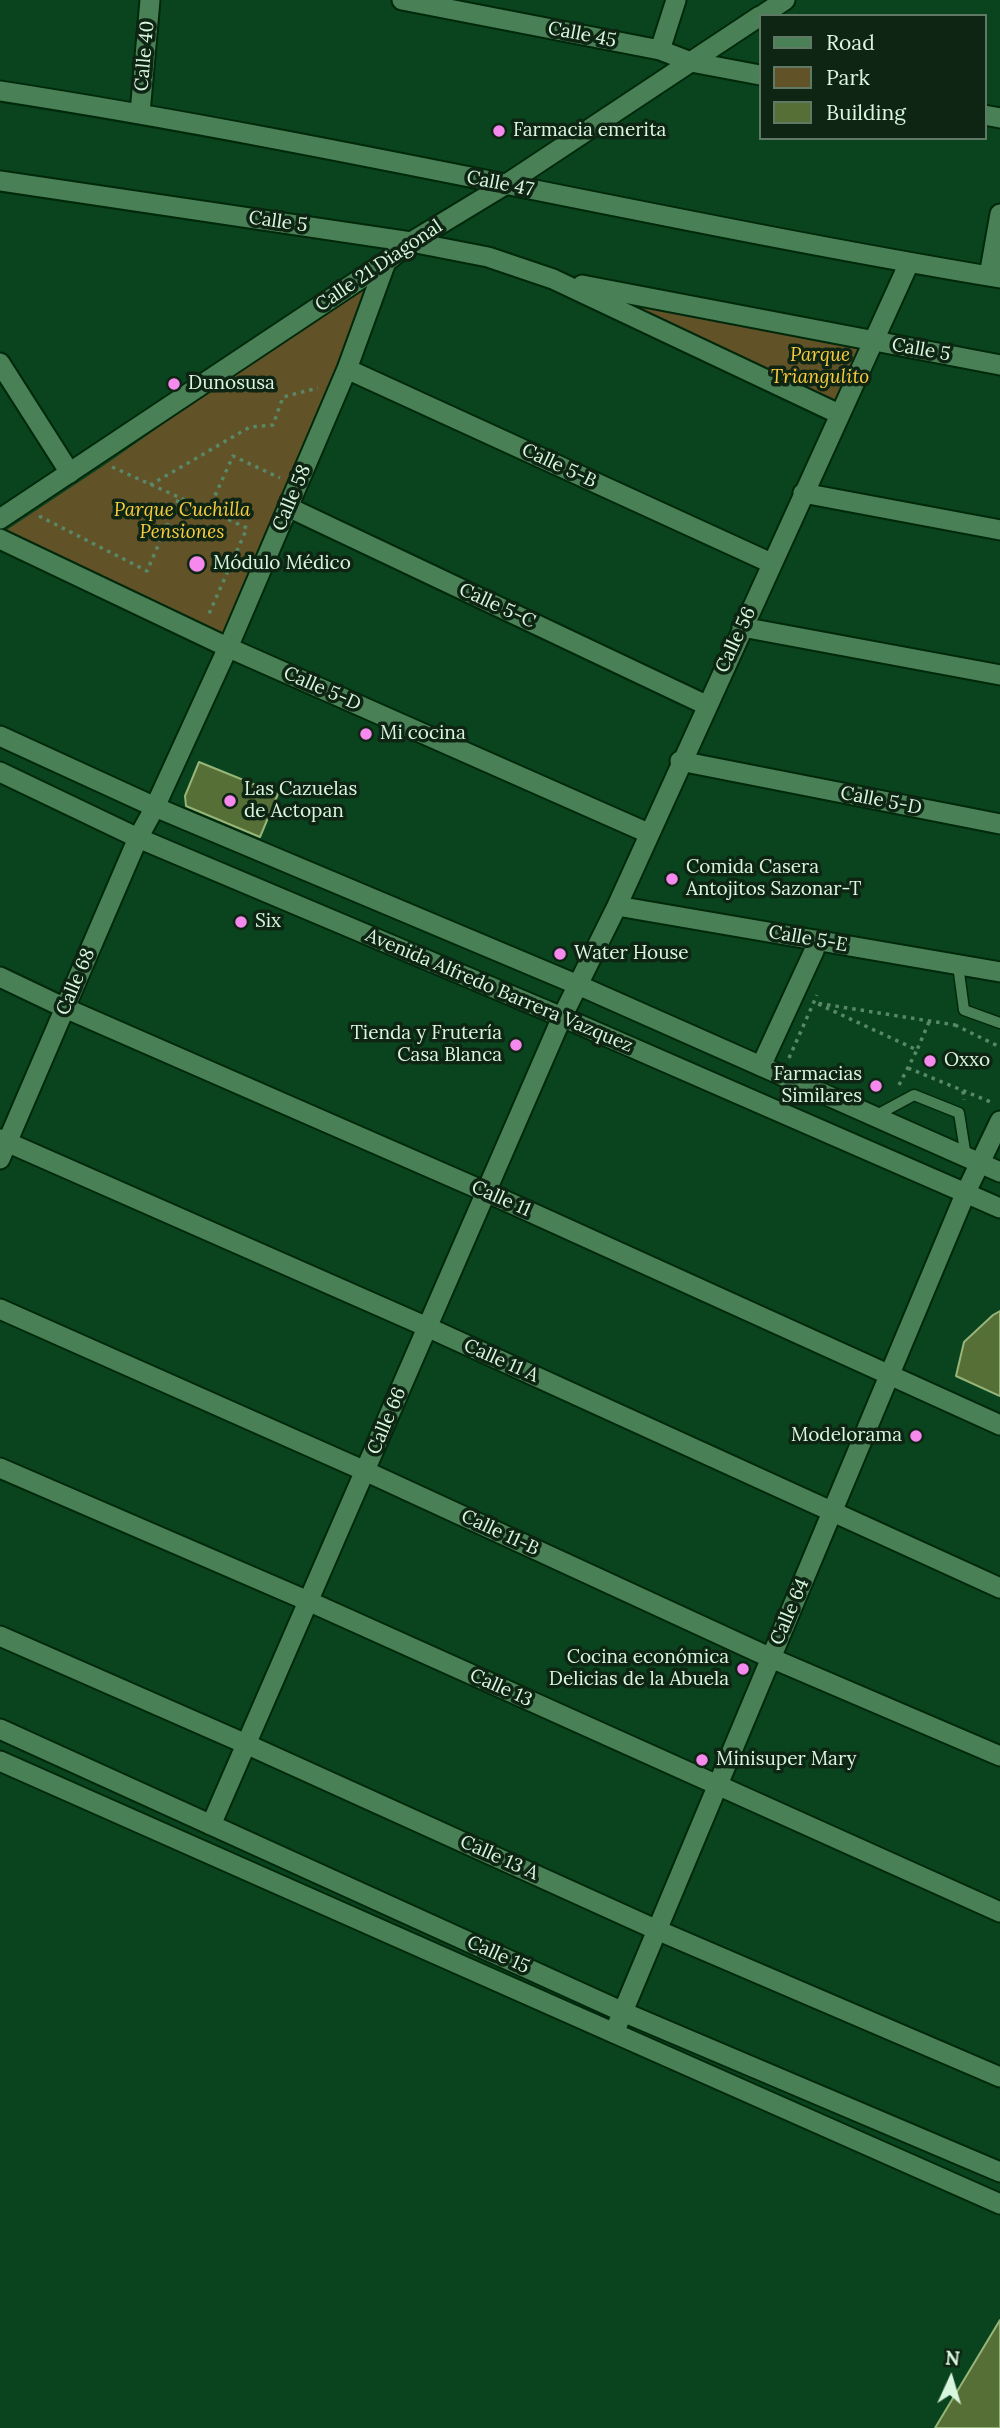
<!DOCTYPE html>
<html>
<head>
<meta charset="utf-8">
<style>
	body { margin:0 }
	#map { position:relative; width:1000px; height:2428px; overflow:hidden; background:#0a441e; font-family:Lora,serif }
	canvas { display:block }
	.legend { position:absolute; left:759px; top:14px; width:228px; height:126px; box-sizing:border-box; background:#0f2514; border:2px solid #607965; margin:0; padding:9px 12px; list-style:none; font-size:21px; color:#d9f6de }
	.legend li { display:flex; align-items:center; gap:14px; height:35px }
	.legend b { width:35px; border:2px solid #607965 }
	.north { position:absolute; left:916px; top:2344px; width:70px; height:70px; -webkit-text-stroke:5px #0f2514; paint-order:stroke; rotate:4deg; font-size:19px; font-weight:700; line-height:28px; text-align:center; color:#d9f6de }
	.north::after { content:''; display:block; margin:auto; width:24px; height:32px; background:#d9f6de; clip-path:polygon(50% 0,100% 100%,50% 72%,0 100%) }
</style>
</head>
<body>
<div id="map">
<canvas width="1000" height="2428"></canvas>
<ul class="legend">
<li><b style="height:9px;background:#4a8056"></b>Road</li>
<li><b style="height:19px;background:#615228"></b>Park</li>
<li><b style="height:19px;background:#556f37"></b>Building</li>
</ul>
<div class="north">N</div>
</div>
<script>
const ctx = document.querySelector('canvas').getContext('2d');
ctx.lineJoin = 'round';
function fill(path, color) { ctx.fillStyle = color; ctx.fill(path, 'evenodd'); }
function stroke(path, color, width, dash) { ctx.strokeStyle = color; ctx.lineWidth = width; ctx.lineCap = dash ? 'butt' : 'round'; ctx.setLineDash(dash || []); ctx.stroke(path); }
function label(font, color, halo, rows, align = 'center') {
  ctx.font = font + ' Lora,serif'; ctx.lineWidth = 7; ctx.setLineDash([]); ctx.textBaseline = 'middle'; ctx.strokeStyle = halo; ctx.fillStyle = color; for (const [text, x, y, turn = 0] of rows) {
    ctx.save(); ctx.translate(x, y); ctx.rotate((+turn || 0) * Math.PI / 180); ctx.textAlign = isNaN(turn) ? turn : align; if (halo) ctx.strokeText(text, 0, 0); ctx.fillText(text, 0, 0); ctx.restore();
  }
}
const green = new Path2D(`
	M 376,275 L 230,643 L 2,533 L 106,464 Z
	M 609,298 L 862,346 L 836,406 Z`);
const building = new Path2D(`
	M 199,762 L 278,794 L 260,837 L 186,806 L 185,796 Z
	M 1000,1311 L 1000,1396 L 956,1376 L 964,1342 L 993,1315 Z
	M 1000,2320 L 1000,2428 L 935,2428 Z`);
const path = new Path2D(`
	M 112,467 L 247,528 L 208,616
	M 150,485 L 250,427 L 273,425 L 283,397 L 318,388
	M 208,511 L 233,456 L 280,478
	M 39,516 L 147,571 L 179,498
	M 929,1022 L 917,1050 L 816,1003 L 955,1025 L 955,1021
	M 955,1025 L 1000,1047
	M 789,1058 L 817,995
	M 908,1068 L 993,1103
	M 899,1085 L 917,1050
	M 963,1091 L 964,1100`);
const service = new Path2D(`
	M 958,965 L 964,1010 L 1000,1023
	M 875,1116 L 914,1095 L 959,1113 L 966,1157`);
const minor = new Path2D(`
	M 402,0 L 660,50 L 691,62 L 760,75
	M 660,50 L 676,0
	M 0,91 C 335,143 665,222 1000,278
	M 140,113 L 150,0
	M 984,115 L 1000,118
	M 0,181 L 411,242 L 488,257 L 553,279 L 839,414
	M 989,276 L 1000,214
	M 582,285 L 1000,365
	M 0,363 L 70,473
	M 347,369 L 771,563
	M 803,493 L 1000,530
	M 288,507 L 706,705
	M 0,539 L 227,647 L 648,833
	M 742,627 L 1000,675
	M 680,761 L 1000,824
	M 617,906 L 1000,972
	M 0,977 L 65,1008 L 486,1192 L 1000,1425
	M 761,1066 L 814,951 L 816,940
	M 0,1139 L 427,1327 L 1000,1588
	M 0,1159 L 138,838 L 155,807 L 230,643 L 347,369 L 386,262
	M 0,1309 L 365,1471 L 771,1658 L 1000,1756
	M 0,1468 L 308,1601 L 1000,1912
	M 0,1636 L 246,1744 L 657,1930 L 1000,2077
	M 211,1825 L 562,1017 L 617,906 L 909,263
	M 614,2033 L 966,1192 L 1000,1121`);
const tertiary = new Path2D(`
	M 761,16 L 785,0
	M 0,519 L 386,262 L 411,242 L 505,185 L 760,16
	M 0,736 L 155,807 L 578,985 L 1000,1172
	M 0,772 L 138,838 L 562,1017 L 1000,1208
	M 0,1729 L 623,2012 L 1000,2172
	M 0,1761 L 1000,2204`);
const markers = [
	[499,131,7,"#f589ee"],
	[174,384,7,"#f589ee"],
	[197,564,9,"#f589ee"],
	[366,734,7,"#f589ee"],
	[230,801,7,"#f589ee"],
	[672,879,7,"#f589ee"],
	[241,922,7,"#f589ee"],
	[560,954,7,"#f589ee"],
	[516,1045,7,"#f589ee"],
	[930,1061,7,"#f589ee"],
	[876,1086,7,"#f589ee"],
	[916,1436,7,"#f589ee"],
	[743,1669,7,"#f589ee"],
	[702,1760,7,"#f589ee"]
];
const streetNames = [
	["Calle 45",582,35,11],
	["Calle 40",145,56,-85],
	["Calle 47",500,184,11],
	["Calle 5",278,222,8],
	["Calle 21 Diagonal",379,266,-34],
	["Calle 5",921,350,10],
	["Calle 5-B",559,466,25],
	["Calle 58",292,498,-67],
	["Calle 5-C",497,606,25],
	["Calle 56",736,640,-65],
	["Calle 5-D",322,689,24],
	["Calle 5-D",881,801,11],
	["Calle 5-E",808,939,10],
	["Calle 68",76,982,-67],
	["Avenida Alfredo Barrera Vazquez",499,991,23],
	["Calle 11",501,1199,24],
	["Calle 11 A",501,1361,24],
	["Calle 66",387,1421,-67],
	["Calle 11-B",500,1533,25],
	["Calle 64",790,1612,-67],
	["Calle 13",501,1688,24],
	["Calle 13 A",499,1858,24],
	["Calle 15",498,1955,24]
];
const poiNames = [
	["Farmacia emerita",513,131],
	["Dunosusa",188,384],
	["Módulo Médico",213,564],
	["Mi cocina",380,734],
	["Las Cazuelas",244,790],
	["de Actopan",244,812],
	["Comida Casera",686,868],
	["Antojitos Sazonar-T",686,890],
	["Six",255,922],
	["Water House",574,954],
	["Tienda y Frutería",502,1034,"right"],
	["Casa Blanca",502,1056,"right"],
	["Oxxo",944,1061],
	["Farmacias",862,1075,"right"],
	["Similares",862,1097,"right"],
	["Modelorama",902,1436,"right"],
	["Cocina económica",729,1658,"right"],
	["Delicias de la Abuela",729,1680,"right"],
	["Minisuper Mary",716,1760]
];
const parkNames = [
	["Parque",820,356],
	["Triangulito",820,378],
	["Parque Cuchilla",182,511],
	["Pensiones",182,533]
];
fill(green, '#615228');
fill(building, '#556f37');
stroke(building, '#97b479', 2);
stroke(service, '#00280b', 13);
stroke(minor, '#00280b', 23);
stroke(tertiary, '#00280b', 23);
stroke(path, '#598867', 3.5, [3.5, 5]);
stroke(service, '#4a8056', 10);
stroke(minor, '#4a8056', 19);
stroke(tertiary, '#4a8056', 19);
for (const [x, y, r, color] of markers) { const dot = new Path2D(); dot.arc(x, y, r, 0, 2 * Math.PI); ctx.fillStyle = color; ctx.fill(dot); stroke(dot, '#0f2514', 2.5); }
label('19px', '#d9f6de', '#0f2514', streetNames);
label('19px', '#d9f6de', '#0f2514', poiNames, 'left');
label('italic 19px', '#fbcc3e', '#0f2514', parkNames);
</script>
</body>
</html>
